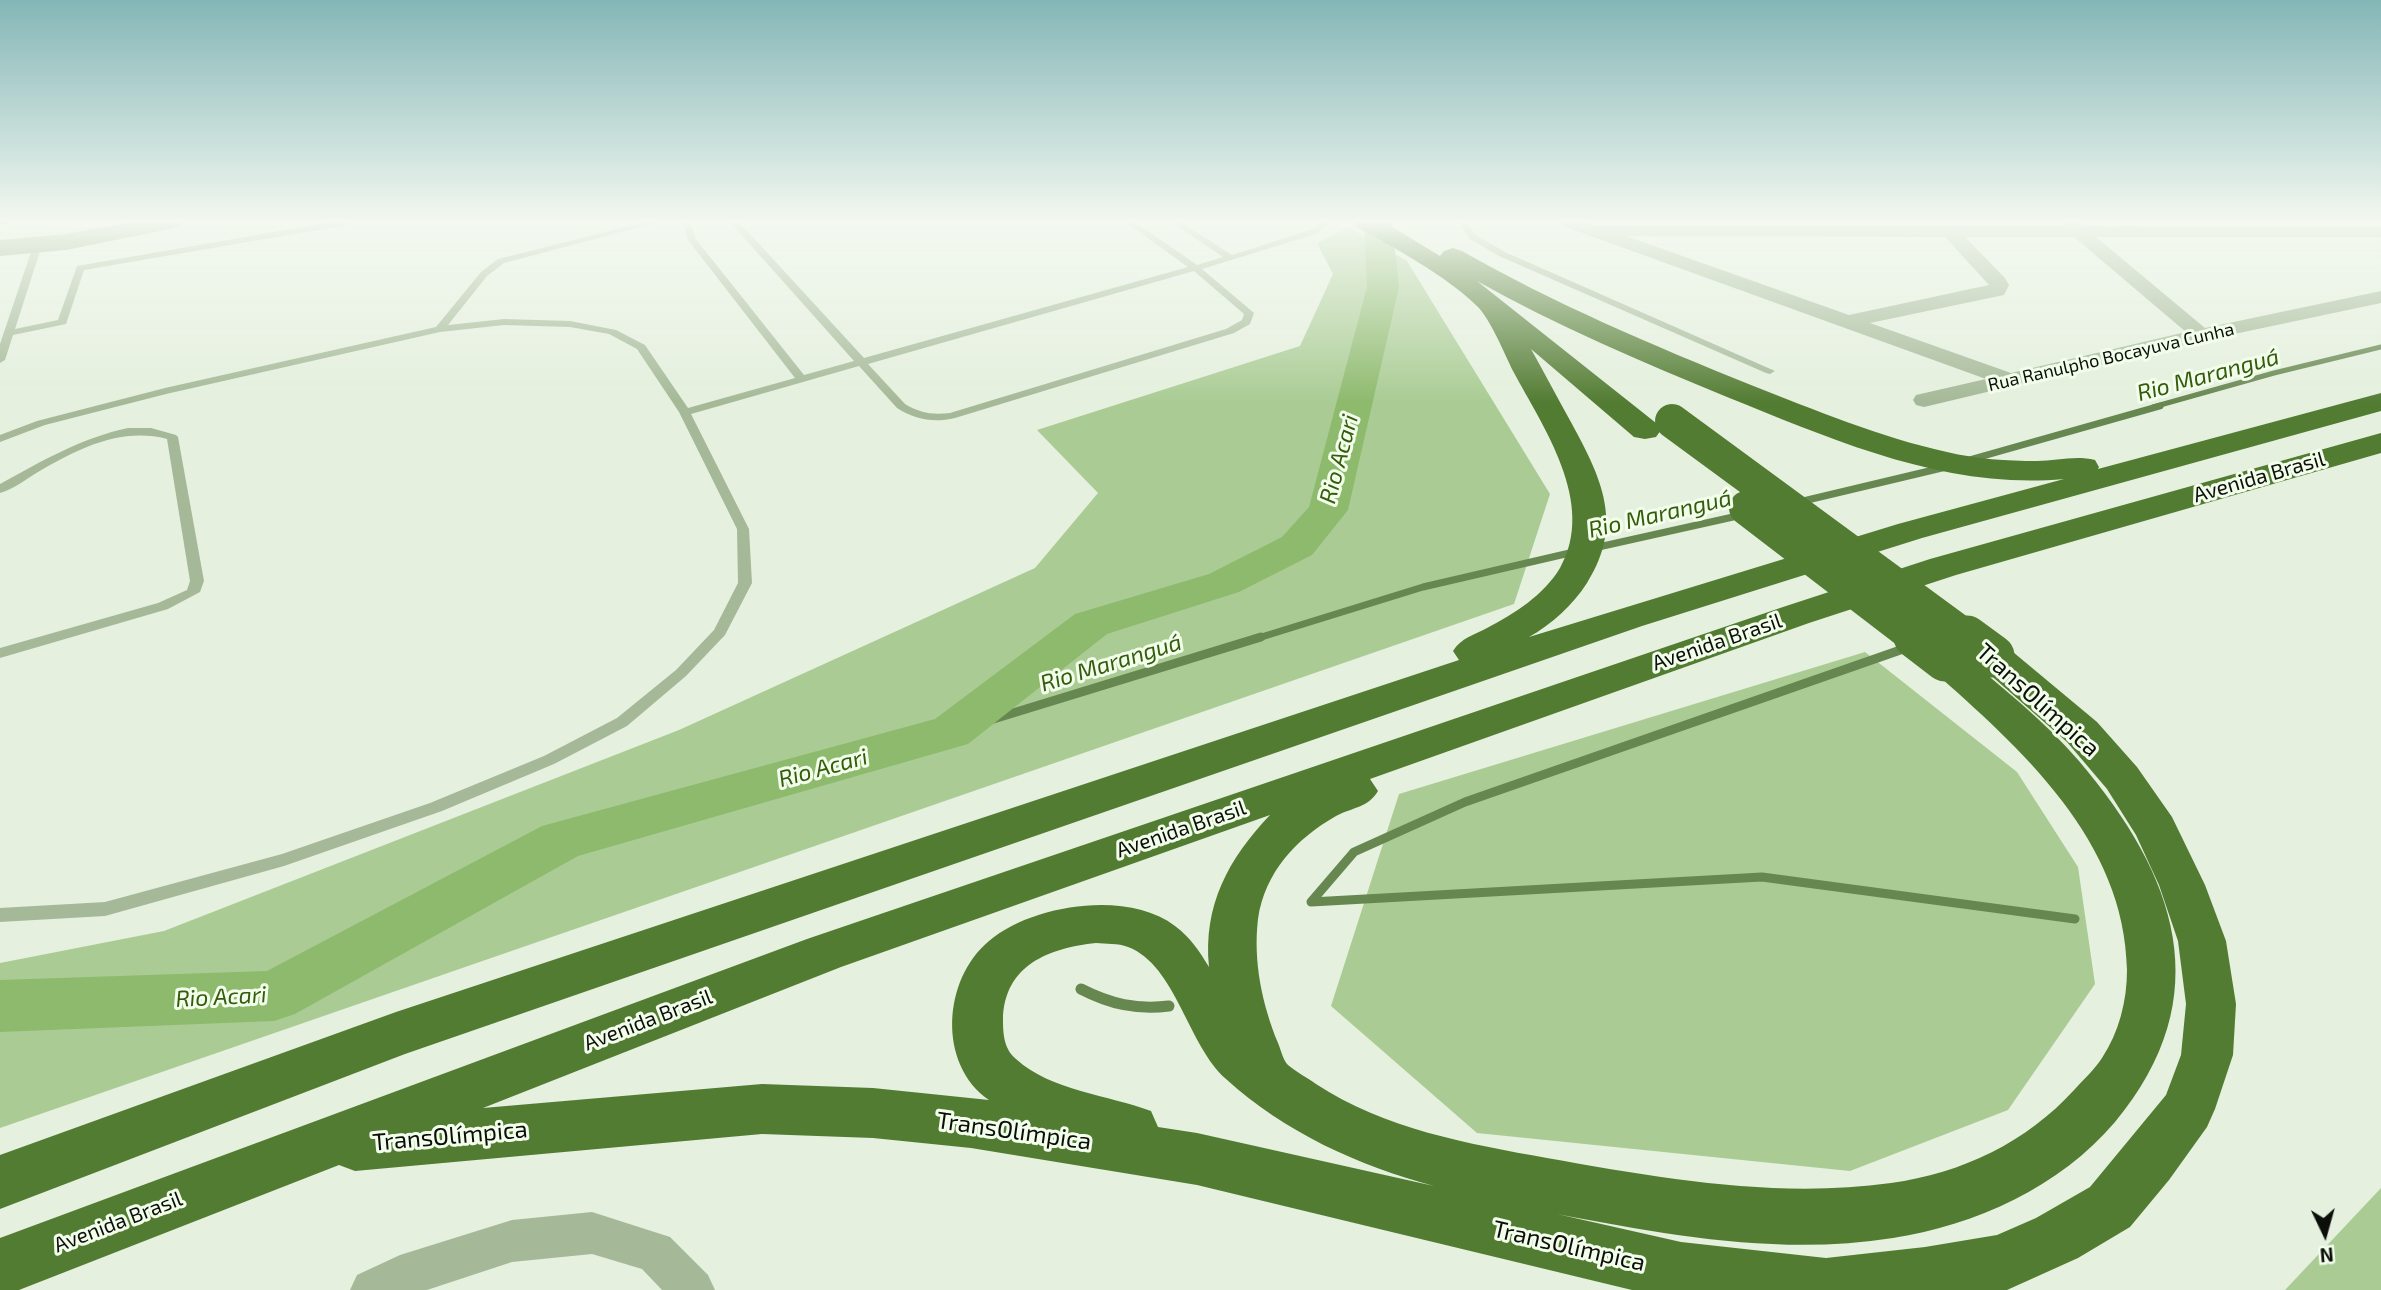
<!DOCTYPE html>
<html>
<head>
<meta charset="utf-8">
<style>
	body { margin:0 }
	#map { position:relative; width:2381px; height:1290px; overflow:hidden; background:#e5f0de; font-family:"Exo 2",sans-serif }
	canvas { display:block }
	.north { position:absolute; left:2290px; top:1199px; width:70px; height:70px; -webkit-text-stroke:5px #f2feeb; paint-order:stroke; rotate:175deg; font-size:19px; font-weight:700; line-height:28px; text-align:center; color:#0c0f09 }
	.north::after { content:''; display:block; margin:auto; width:24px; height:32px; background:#0c0f09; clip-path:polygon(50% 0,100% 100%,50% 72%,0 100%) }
</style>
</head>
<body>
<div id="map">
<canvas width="2381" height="1290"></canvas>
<div class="north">N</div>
</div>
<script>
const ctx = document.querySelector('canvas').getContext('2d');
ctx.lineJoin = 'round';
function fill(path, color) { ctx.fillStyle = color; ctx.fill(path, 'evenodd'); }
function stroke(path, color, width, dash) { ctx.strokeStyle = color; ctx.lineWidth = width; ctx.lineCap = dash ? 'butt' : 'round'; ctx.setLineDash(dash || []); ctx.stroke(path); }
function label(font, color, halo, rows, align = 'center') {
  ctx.font = font + ' "Exo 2",sans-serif'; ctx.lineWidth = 6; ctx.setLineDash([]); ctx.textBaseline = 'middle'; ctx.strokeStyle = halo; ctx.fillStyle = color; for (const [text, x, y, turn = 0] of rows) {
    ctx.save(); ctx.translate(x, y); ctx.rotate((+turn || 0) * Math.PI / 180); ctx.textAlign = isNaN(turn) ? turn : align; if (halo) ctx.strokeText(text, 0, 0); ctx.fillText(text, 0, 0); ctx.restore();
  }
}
const green = new Path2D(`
	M 1349,228 L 1407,261 L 1550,494 L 1514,604 L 0,1128 L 0,963 L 164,931 L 679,730 L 1035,568 L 1098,493 L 1037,430 L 1300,346 L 1333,274 L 1317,243 Z
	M 1865,652 L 2017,772 L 2078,867 L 2095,984 L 2008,1110 L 1850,1171 L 1477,1133 L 1331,1006 L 1399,794 Z
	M 2381,1188 L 2381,1290 L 2285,1290 Z`);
const streamFar3 = new Path2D(`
	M 2153,407 L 2274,373 L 2381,347`);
const streamFar2 = new Path2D(`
	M 1969,460 L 2160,406
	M 1799,502 L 1946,467
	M 1594,548 L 1742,515
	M 1255,639 L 1423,587 L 1574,552`);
const streamFar1 = new Path2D(`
	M 1909,647 L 1465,802 L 1354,852 L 1311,902 L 1762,877 L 2075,919
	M 951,732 L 1261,637`);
const stream = new Path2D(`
	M 1081,989 C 1110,1004 1137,1010 1169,1006`);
const river = new Path2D(`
	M 1364,222 L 1392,222 L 1399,287 L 1348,510 L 1312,555 L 1239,592 L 1107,634 L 968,744 L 578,856 L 295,1014 L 274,1021 L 0,1032 L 0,980 L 267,971 L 542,826 L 935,719 L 1075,614 L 1209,574 L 1282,537 L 1309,507 L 1367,287 Z`);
const lane = new Path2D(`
	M 332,222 L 351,222 L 347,225 L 84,270 L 66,324 L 13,335 L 5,360 L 0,363 L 0,344 L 34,243 L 42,245 L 15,329 L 58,320 L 77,266 Z
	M 645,222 L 659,222 L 504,263 L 487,276 L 448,325 L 504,319 L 570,321 L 616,330 L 645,345 L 688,408 L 795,378 L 688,240 L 683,222 L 691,222 L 695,238 L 804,375 L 854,361 L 730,222 L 739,222 L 864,358 L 1188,267 L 1125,222 L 1135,222 L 1197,265 L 1223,257 L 1171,222 L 1181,222 L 1232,255 L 1310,230 L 1321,222 L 1330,222 L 1316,234 L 1202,269 L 1254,313 L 1250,324 L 1234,333 L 955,418 C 934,423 916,420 897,408 L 859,366 L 691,414 L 749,529 L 752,583 L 725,635 L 686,676 L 627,726 L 554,764 L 442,811 L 284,866 L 105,916 L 0,922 L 0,908 L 105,902 L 282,854 L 430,803 L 544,756 L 617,718 L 676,670 L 714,630 L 738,583 L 737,529 L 679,412 L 637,349 L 609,334 L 570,327 L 504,325 L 440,332 L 166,394 L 45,425 L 0,442 L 0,435 L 37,421 L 165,388 L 436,327 L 481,272 L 498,259 ZM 1194,271 L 1244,314 L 1242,320 L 1226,329 L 950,413 C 932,415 920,413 905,404 L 868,364 Z
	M 1458,222 L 1466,222 L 1476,235 L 1505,252 L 1775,371 L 1770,374 L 1766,373 L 1499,256 L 1470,239 Z
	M 128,428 L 151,428 L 176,435 L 178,437 L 204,581 L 200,592 L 168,609 L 0,658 L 0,648 L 158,603 L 187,590 L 190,581 L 167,439 C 120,427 78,449 38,472 C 26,479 14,489 0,493 L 0,484 C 42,461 81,438 128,428 Z`);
const street = new Path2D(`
	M 1560,222 L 1586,222 L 1596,226 L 2063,226 L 2066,222 L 2077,222 L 2083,226 L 2381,227 L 2381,237 L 2096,237 L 2205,328 L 2381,291 L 2381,303 L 2201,341 L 1924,407 L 1916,405 L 1913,400 L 1916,395 L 1986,379 L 1563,226 ZM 1626,236 L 1945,237 L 1989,285 L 1849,315 ZM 1965,237 L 2074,237 L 2186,332 L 2011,373 L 1870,323 L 2004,295 L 2009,285 L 2005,278 Z
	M 592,1212 L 670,1237 L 708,1275 L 715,1290 L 662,1290 L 642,1269 L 592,1254 L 512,1262 L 427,1290 L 350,1290 L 357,1275 L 400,1255 L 512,1220 Z`);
const secondary = new Path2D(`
	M 132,222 L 182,222 L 179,227 L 170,229 L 66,250 L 0,256 L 0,240 L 66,234 Z`);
const highway = new Path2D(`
	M 1354,222 L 1384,222 L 1440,256 L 1444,251 L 1453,248 L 1462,251 C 1555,304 1652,345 1751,385 C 1815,410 1879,437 1947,452 C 1976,459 2007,461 2037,461 C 2056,461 2075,455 2095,460 L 2099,467 L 2098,469 L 2381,393 L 2381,411 L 1922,538 L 1642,626 L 405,1054 L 0,1209 L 0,1155 L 396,1012 L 1459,660 L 1453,651 C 1461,638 1474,635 1487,628 C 1514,614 1544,595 1560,568 C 1597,503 1543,427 1513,371 C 1504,353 1491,320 1477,306 C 1445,275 1396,249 1357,227 ZM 1477,281 C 1557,326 1642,362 1727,397 C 1834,440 1946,490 2064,479 L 1898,524 L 1529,637 C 1552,624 1572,606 1587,583 C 1624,525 1602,479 1572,424 C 1558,399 1545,374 1531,349 L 1634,437 L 1645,439 L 1656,437 L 1661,430 L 1656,423 Z
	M 2381,433 L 2381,453 L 1956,575 L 1809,623 L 1370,779 L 1378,791 C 1368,808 1353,807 1336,816 C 1296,839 1265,872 1258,919 C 1253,961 1262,1004 1278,1043 C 1281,1050 1283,1060 1288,1065 C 1296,1072 1308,1078 1316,1084 C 1384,1129 1469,1144 1547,1158 C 1660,1178 1776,1199 1891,1183 C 1962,1173 2026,1143 2075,1089 C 2084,1079 2095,1069 2102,1058 C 2119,1032 2127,1001 2127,970 C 2125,840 2021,749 1931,669 L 1925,660 L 1931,651 L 1945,647 L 1959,651 C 2000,686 2044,720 2079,761 C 2176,875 2220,996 2115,1122 C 2060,1187 1976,1225 1893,1238 C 1781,1256 1667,1235 1557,1214 L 1681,1242 L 1826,1258 L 1925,1247 L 1997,1235 L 2036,1218 L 2090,1187 L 2166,1095 L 2181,1055 L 2186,1004 L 2178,941 L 2159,885 L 2136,835 L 2107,789 L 2067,742 L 1979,665 L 1974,656 L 1979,647 L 1993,643 L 2007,647 L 2097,722 L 2137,767 L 2172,817 L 2205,885 L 2226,941 L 2236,1004 L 2233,1055 L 2215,1109 L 2207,1127 L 2169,1180 L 2130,1227 L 2078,1258 L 2007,1290 L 1632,1290 L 1197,1185 L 971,1148 L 873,1138 L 762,1134 L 355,1171 L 339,1165 L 19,1290 L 0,1290 L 0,1238 L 807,939 L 1783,607 L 1930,559 ZM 1270,815 C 1228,859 1203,906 1209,967 C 1200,952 1190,937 1175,926 C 1128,890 1033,904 989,941 C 943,979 937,1064 989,1100 L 873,1088 L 762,1084 L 483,1108 L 841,967 ZM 1096,943 C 1106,944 1118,943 1128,947 C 1176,965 1188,1046 1226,1079 C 1284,1132 1359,1166 1434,1186 L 1197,1133 L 1158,1127 L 1151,1111 C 1109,1095 1051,1091 1016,1059 C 1004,1049 1003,1034 1003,1020 C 1004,965 1049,948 1096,943 Z`);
const rail = new Path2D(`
	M 0,223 L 8,222`);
const highwayBridgeFar1 = new Path2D(`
	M 1672,421 L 1969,639
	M 1746,508 L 1917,639`);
const highwayBridge = new Path2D(`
	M 1915,637 L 1945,660
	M 1967,637 L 1993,656`);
const farStreetnames = [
	["Rua Ranulpho Bocayuva Cunha",2111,357,-13]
];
const streetNames = [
	["Avenida Brasil",2259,477,-16],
	["Avenida Brasil",1717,642,-19],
	["Avenida Brasil",1181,829,-19],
	["Avenida Brasil",648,1020,-21],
	["Avenida Brasil",118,1222,-21]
];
const waterNames = [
	["Rio Maranguá",2208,375,-15],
	["Rio Acari",1339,459,-75],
	["Rio Maranguá",1660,514,-13],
	["Rio Maranguá",1111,663,-17],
	["Rio Acari",823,768,-15],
	["Rio Acari",221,997,-3]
];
const nearStreetnames = [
	["TransOlímpica",2038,700,42],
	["TransOlímpica",1014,1131,8],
	["TransOlímpica",450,1136,-5],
	["TransOlímpica",1569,1246,13]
];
fill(green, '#aacc94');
stroke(streamFar3, '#678750', 5);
stroke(streamFar2, '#678750', 7);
stroke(streamFar1, '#678750', 9);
stroke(stream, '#678750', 11);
fill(river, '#8eba6e');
fill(lane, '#a5b998');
fill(street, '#a5b998');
fill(secondary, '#829f6f');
fill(highway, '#537c33');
stroke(rail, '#2f342c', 3.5);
stroke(highwayBridgeFar1, '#537c33', 34);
stroke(highwayBridge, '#537c33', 43);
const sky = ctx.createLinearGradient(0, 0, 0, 402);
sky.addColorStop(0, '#84b6b7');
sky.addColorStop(0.55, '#f3f8f0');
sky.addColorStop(1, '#f3f8f000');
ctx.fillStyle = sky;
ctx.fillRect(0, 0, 2381, 402);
label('18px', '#0c0f09', '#f2feeb', farStreetnames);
label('21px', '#0c0f09', '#f2feeb', streetNames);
label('italic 23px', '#355c0c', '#f2feeb', waterNames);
label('24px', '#0c0f09', '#f2feeb', nearStreetnames);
</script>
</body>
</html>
